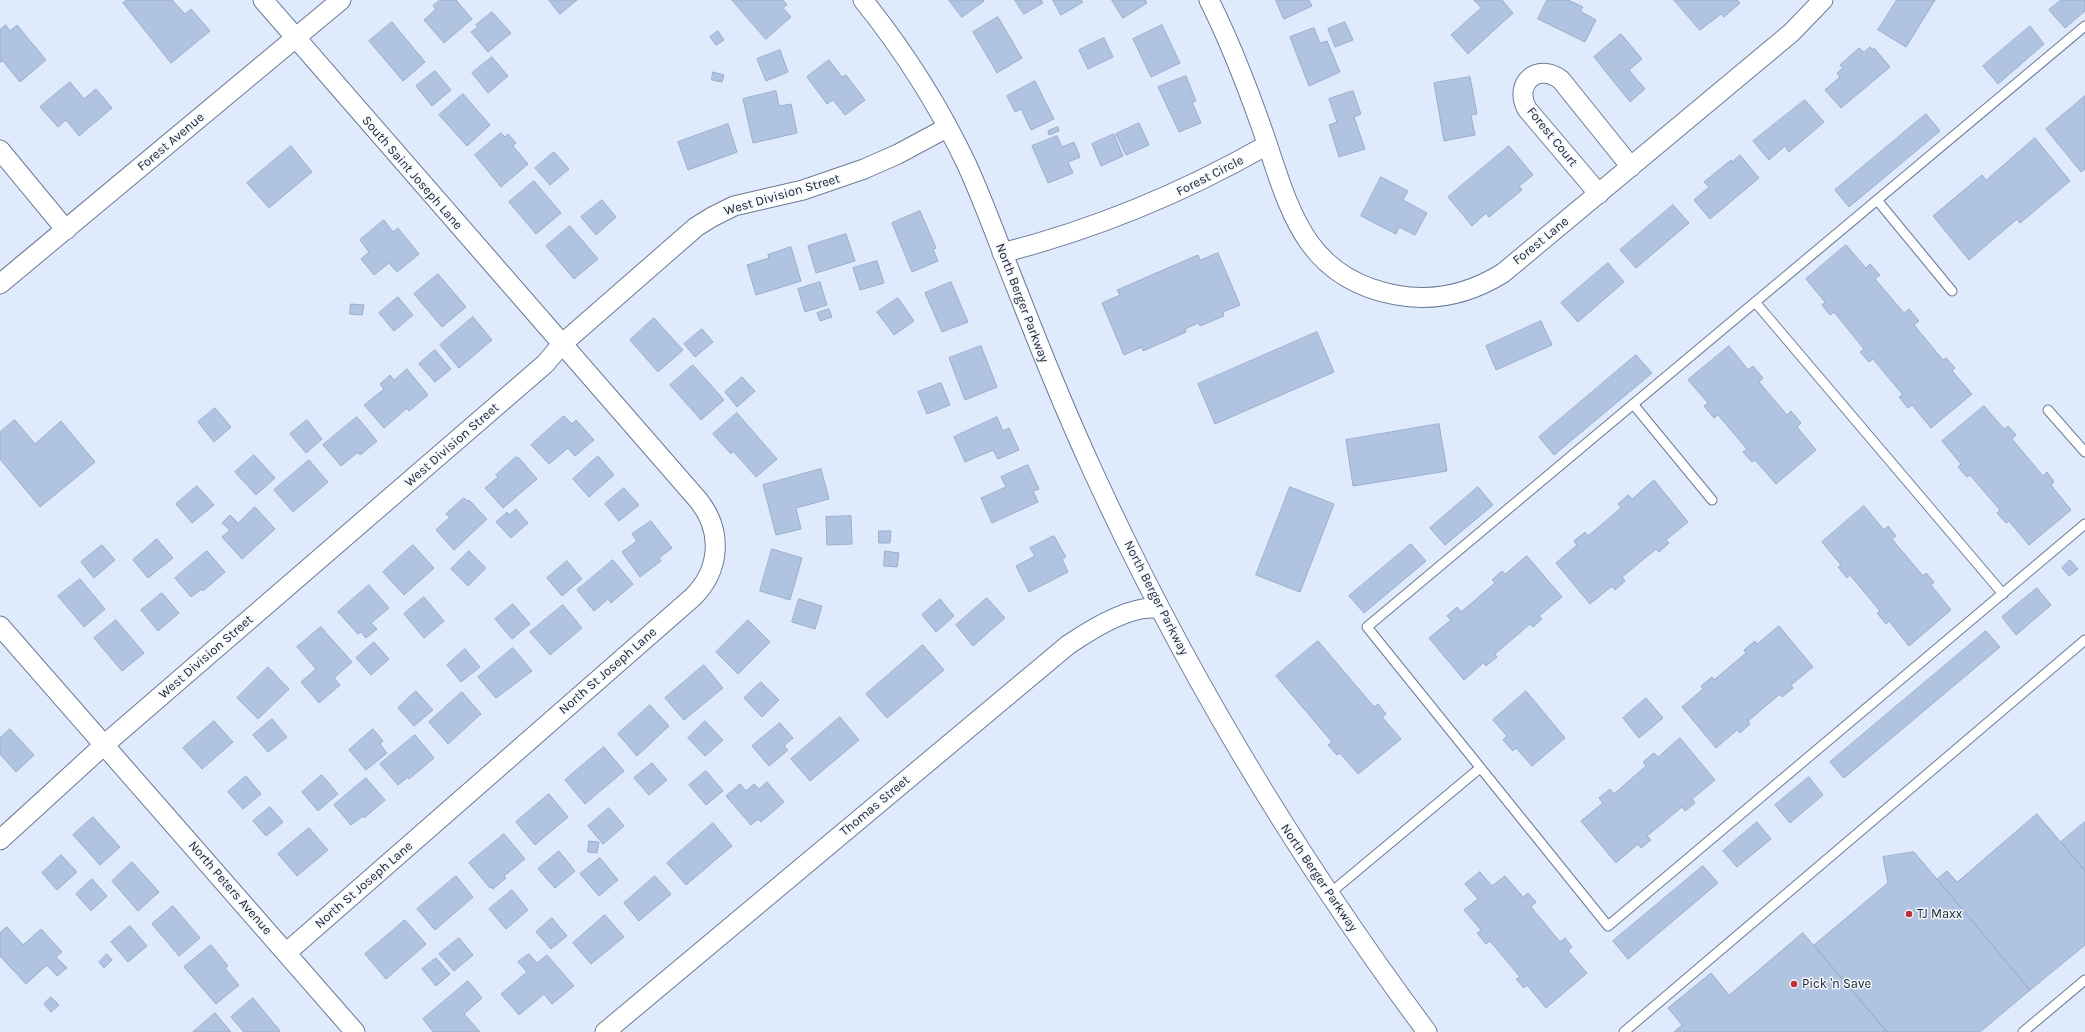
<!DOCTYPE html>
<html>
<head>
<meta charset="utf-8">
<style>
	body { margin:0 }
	canvas { display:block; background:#dfebfd }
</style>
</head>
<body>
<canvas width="2085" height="1032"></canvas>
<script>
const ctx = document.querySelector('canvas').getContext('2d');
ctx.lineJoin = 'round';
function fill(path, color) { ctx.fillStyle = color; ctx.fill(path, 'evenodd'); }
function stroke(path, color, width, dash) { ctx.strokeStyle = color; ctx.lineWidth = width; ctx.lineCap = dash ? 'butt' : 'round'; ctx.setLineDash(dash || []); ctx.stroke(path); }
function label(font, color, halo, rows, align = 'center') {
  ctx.font = font + ' Karla,sans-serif'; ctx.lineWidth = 3; ctx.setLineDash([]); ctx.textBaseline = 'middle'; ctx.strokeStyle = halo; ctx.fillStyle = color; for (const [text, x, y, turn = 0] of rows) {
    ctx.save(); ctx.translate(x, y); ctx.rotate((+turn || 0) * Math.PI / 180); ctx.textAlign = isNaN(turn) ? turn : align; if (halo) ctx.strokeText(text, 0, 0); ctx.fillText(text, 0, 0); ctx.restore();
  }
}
const building = new Path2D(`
	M 127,0 L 172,0 L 185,14 L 191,9 L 210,31 L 171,63 L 123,3 Z
	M 440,0 L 456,0 L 472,19 L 444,43 L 424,20 L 436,9 L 433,6 Z
	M 549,0 L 577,0 L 560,14 Z
	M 732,0 L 783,0 L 787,5 L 783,8 L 791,17 L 766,39 Z
	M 949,0 L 983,0 L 984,1 L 962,17 Z
	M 1015,0 L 1041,0 L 1043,3 L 1024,14 Z
	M 1053,0 L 1081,0 L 1083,2 L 1061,15 Z
	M 1112,0 L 1145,0 L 1147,3 L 1123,18 Z
	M 1276,0 L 1309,0 L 1312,6 L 1284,19 Z
	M 1474,0 L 1502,0 L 1513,13 L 1468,54 L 1451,35 L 1481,8 Z
	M 1547,0 L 1568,0 L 1583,7 L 1580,11 L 1596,20 L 1585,42 L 1538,19 Z
	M 1674,0 L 1737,0 L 1740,3 L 1724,17 L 1721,14 L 1700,30 Z
	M 1897,0 L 1935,0 L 1906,47 L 1878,30 Z
	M 2061,0 L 2085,0 L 2085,11 L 2065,28 L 2049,10 Z
	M 492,12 L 511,33 L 488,52 L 471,32 L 478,27 L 476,25 Z
	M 998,17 L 1022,58 L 997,73 L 973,32 Z
	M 392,22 L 425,62 L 403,81 L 369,41 Z
	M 1345,22 L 1353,40 L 1335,47 L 1328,29 Z
	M 6,25 L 10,31 L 17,25 L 46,60 L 20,82 L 3,61 L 0,62 L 0,30 Z
	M 1162,25 L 1180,63 L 1151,77 L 1133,39 Z
	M 2030,26 L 2044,44 L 1998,84 L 1983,66 Z
	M 1314,28 L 1320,43 L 1327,41 L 1340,72 L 1309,86 L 1290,37 Z
	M 718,31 L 724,40 L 716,45 L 710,37 Z
	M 1621,34 L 1642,59 L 1629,70 L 1645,89 L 1630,102 L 1594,57 Z
	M 1104,38 L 1113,57 L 1088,69 L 1079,50 Z
	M 1870,47 L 1873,50 L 1874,48 L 1890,67 L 1841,108 L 1825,90 L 1840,77 L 1837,73 L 1843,68 L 1840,65 L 1859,48 L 1864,52 Z
	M 780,50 L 788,72 L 766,81 L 757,59 Z
	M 492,57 L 508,76 L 488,93 L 472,73 Z
	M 829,60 L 842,77 L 846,75 L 865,100 L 845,115 L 833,100 L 827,104 L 807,77 Z
	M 435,71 L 451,90 L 432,106 L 416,86 Z
	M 713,72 L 724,75 L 722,82 L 712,80 Z
	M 1186,76 L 1196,101 L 1192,102 L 1201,123 L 1179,132 L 1158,87 Z
	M 1470,77 L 1477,114 L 1471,115 L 1475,135 L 1444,141 L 1434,83 Z
	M 1035,81 L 1054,119 L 1031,130 L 1021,109 L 1015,112 L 1007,96 Z
	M 70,82 L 84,99 L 96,89 L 112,108 L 79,136 L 66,120 L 58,127 L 40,107 Z
	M 776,91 L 779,106 L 791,104 L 797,133 L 753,143 L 743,99 Z
	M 1353,91 L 1361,114 L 1354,117 L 1365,149 L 1339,157 L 1329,125 L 1337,122 L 1329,99 Z
	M 463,94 L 490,125 L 467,146 L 439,115 Z
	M 2085,96 L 2085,169 L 2081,172 L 2046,129 Z
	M 1805,100 L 1824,122 L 1789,152 L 1785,146 L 1769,160 L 1753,141 Z
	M 1926,114 L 1940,131 L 1849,207 L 1835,190 Z
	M 1139,123 L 1149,145 L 1126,155 L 1116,134 Z
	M 728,124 L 737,152 L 688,170 L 678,142 Z
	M 1058,127 L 1059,131 L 1049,135 L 1048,131 Z
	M 501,133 L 505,137 L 508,134 L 516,143 L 513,146 L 528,164 L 501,187 L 475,155 Z
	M 1114,134 L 1123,156 L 1101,166 L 1092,144 Z
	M 1057,136 L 1062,147 L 1074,142 L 1080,157 L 1068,162 L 1073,173 L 1048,183 L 1032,146 Z
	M 2035,138 L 2070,181 L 2020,223 L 2017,219 L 1969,260 L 1933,216 L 1982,175 L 1986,180 Z
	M 291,146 L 312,172 L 269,208 L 247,183 Z
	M 1509,146 L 1533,175 L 1519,186 L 1522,190 L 1489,217 L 1486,213 L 1472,226 L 1448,197 Z
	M 554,152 L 569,169 L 550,185 L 535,168 Z
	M 1740,155 L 1759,178 L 1710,219 L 1694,200 L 1709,187 L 1704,182 L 1731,160 L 1732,162 Z
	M 1381,177 L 1408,191 L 1403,200 L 1427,213 L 1415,235 L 1399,227 L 1396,234 L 1361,216 Z
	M 534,181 L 561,213 L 536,234 L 509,202 Z
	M 602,200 L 616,217 L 596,235 L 581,217 Z
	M 1673,205 L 1689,223 L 1636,268 L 1620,250 Z
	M 920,211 L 936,248 L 933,249 L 938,261 L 912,272 L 892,223 Z
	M 384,220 L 393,232 L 398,228 L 419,254 L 397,272 L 389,263 L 374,275 L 361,259 L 369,252 L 360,240 Z
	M 570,226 L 598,259 L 574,279 L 546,246 Z
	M 846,234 L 855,261 L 816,273 L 808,246 Z
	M 1846,245 L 1866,268 L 1870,264 L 1880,275 L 1875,279 L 1904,313 L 1909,309 L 1919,321 L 1914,325 L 1943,360 L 1946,358 L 1955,368 L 1952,371 L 1972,394 L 1931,428 L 1912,405 L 1908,408 L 1899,397 L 1903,395 L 1873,359 L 1869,362 L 1860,352 L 1864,349 L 1834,312 L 1830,315 L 1822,305 L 1825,302 L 1806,279 Z
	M 791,247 L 801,281 L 756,295 L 747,265 L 769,258 L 768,255 Z
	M 1218,253 L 1240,305 L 1223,312 L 1224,316 L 1200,326 L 1198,323 L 1185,329 L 1186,332 L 1143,351 L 1142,347 L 1124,355 L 1102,303 L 1120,295 L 1117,290 L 1198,255 L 1200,260 Z
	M 877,261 L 884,283 L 860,290 L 853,268 Z
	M 1608,263 L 1624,282 L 1578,322 L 1561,303 Z
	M 438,274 L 466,307 L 442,327 L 414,294 Z
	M 820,282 L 827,305 L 805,312 L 798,289 Z
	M 951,282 L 968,322 L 942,332 L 925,293 Z
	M 398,297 L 413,315 L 394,331 L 379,313 Z
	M 898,298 L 914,321 L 894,335 L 877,312 Z
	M 351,304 L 364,305 L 362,315 L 350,314 Z
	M 829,309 L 832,317 L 820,321 L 817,313 Z
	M 473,317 L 492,340 L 459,368 L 440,345 Z
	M 654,318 L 683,350 L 658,372 L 630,340 Z
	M 1541,321 L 1552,345 L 1496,370 L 1486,346 Z
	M 702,329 L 713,342 L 695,357 L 684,344 Z
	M 1317,332 L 1334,372 L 1215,424 L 1198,384 Z
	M 981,346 L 997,387 L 965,400 L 949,358 Z
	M 1729,346 L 1748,370 L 1753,366 L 1763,378 L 1759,382 L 1787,415 L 1791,411 L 1801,423 L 1797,427 L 1816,450 L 1776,484 L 1755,460 L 1752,462 L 1743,452 L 1747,449 L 1718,415 L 1714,418 L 1704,406 L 1708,403 L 1688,380 Z
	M 435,350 L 451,369 L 435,382 L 419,364 Z
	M 1636,355 L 1652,373 L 1554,455 L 1539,437 Z
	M 693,365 L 724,400 L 701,420 L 670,385 Z
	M 407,369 L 428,395 L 409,411 L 407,408 L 384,428 L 364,405 L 384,389 L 380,384 L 390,375 L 394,380 Z
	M 742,377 L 755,391 L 737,407 L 725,392 Z
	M 941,383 L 950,405 L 927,414 L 918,392 Z
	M 1984,406 L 2004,429 L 2008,426 L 2016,435 L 2012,439 L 2043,476 L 2047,472 L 2054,482 L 2051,485 L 2071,510 L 2029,545 L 2009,521 L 2006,523 L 1997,513 L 2000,510 L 1970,475 L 1967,477 L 1958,467 L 1961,464 L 1942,441 Z
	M 215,408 L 231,427 L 214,442 L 198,422 Z
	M 737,413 L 777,459 L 756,477 L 733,451 L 731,454 L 713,434 Z
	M 564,416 L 572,424 L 576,420 L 594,440 L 575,456 L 568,448 L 549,464 L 531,445 Z
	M 357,417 L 377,441 L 360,455 L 358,452 L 341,466 L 323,445 Z
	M 997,417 L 1003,431 L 1009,428 L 1019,450 L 998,459 L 993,450 L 965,462 L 954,437 Z
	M 15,420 L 35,444 L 61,421 L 95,462 L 40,507 L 0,459 L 0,432 Z
	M 307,420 L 322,439 L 306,453 L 290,434 Z
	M 1439,424 L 1447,471 L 1353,486 L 1346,440 Z
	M 254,455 L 275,478 L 256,495 L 235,472 Z
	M 598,456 L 614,475 L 589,497 L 573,479 Z
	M 516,457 L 519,458 L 537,479 L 503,508 L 485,488 L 498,477 L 496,475 Z
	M 309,460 L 328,482 L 293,512 L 274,490 Z
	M 1028,465 L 1039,489 L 1033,491 L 1038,502 L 992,523 L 981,498 L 1006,487 L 1001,477 Z
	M 821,469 L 829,499 L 796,508 L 801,529 L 776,535 L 763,485 Z
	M 1654,480 L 1688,522 L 1666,540 L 1669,543 L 1659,552 L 1656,549 L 1622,577 L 1625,581 L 1615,590 L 1612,586 L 1590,604 L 1556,563 L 1577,545 L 1574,541 L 1585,532 L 1588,536 L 1621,508 L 1618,504 L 1628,495 L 1632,499 Z
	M 197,486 L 214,505 L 192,523 L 176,504 Z
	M 1290,487 L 1334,504 L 1300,592 L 1256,575 Z
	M 1478,487 L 1493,505 L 1445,545 L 1430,528 Z
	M 624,488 L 639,505 L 619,521 L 605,504 Z
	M 464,498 L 467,501 L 469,500 L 487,519 L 454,550 L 436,530 L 450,517 L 446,514 Z
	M 1864,506 L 1884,530 L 1888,526 L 1896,536 L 1892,539 L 1923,576 L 1926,573 L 1934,582 L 1931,585 L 1951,610 L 1909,646 L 1889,621 L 1886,624 L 1877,613 L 1880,611 L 1850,575 L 1847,578 L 1838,567 L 1841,565 L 1822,542 Z
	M 255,507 L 275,529 L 242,559 L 222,537 L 230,530 L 222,523 L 230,515 L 238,523 Z
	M 516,509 L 528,523 L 511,538 L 496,522 L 507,512 L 509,515 Z
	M 851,516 L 852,544 L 827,545 L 826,517 Z
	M 651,521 L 672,548 L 659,558 L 661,561 L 640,577 L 622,552 L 637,541 L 632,534 Z
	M 879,531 L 891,531 L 890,543 L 879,543 Z
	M 1054,536 L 1066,557 L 1062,559 L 1068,572 L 1029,592 L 1016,566 L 1035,556 L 1030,548 Z
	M 157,539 L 173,558 L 148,578 L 133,560 Z
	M 1411,544 L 1426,561 L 1364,613 L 1349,596 Z
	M 102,545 L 115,560 L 94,578 L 81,562 Z
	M 413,545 L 434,568 L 404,595 L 383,572 Z
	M 772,549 L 802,558 L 790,600 L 760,591 Z
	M 207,551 L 225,572 L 203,591 L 202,589 L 191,597 L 175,578 Z
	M 469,551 L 486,568 L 468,586 L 451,569 Z
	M 885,551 L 899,553 L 897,567 L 884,566 Z
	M 1527,556 L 1562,597 L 1539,616 L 1542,619 L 1533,627 L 1530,624 L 1495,654 L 1497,657 L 1486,666 L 1483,663 L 1464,680 L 1429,638 L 1451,620 L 1447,616 L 1457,607 L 1461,612 L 1495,583 L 1492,580 L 1502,571 L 1505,574 Z
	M 613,560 L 633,584 L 611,603 L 608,599 L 594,611 L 577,590 Z
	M 2070,560 L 2078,569 L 2069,576 L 2062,568 Z
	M 567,561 L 582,579 L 562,596 L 547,578 Z
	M 80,579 L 105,609 L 84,627 L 58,596 Z
	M 369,585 L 389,608 L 371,623 L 377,629 L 366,638 L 361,632 L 358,634 L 338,612 Z
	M 2037,588 L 2051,605 L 2016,635 L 2002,617 Z
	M 162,593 L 179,613 L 158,631 L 141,610 Z
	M 424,597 L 444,621 L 424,638 L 404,614 Z
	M 987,598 L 1005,618 L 973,646 L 956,625 Z
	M 799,599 L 822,606 L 815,629 L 792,622 Z
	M 940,599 L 954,616 L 936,632 L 922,615 Z
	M 513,604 L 530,624 L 512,639 L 495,619 Z
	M 563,605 L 582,628 L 550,655 L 530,632 Z
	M 116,620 L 144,653 L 122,671 L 94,638 Z
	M 748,620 L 770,642 L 738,674 L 716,652 Z
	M 1779,626 L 1813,667 L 1791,685 L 1793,688 L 1782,697 L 1780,694 L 1748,721 L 1750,724 L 1740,733 L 1737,730 L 1716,748 L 1682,707 L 1703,689 L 1701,686 L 1712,677 L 1714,680 L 1746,653 L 1744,650 L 1755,641 L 1757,644 Z
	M 321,627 L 352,662 L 334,678 L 340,685 L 319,703 L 301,682 L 316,669 L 297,647 Z
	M 1986,631 L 2000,647 L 1844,778 L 1830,762 Z
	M 1318,641 L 1374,707 L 1378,704 L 1386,714 L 1382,717 L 1401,739 L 1358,774 L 1340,753 L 1337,755 L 1328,745 L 1332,742 L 1276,676 Z
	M 374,642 L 389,659 L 371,675 L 356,658 Z
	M 923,645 L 944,670 L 887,718 L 866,694 Z
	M 513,648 L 532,671 L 496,698 L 478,677 Z
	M 465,649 L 480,667 L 461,682 L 447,665 Z
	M 704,665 L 723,688 L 684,720 L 665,698 Z
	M 268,667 L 289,689 L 258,719 L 237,698 Z
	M 761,682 L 779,700 L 762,717 L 744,698 Z
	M 416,691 L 433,710 L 414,726 L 398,708 Z
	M 1526,691 L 1565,738 L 1532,766 L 1516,748 L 1513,751 L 1503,740 L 1507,736 L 1493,720 Z
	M 462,692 L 481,714 L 448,744 L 429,722 Z
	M 1646,698 L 1663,718 L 1639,738 L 1623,718 Z
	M 650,705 L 669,726 L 637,756 L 618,734 Z
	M 840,717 L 859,740 L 810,781 L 791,759 Z
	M 272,719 L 287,737 L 268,752 L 253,735 Z
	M 214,721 L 233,742 L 202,769 L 183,748 Z
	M 705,721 L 723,740 L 705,756 L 688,738 Z
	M 780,723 L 793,738 L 784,746 L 788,750 L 769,766 L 752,746 Z
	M 10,729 L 34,755 L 16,772 L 0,754 L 0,738 Z
	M 373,729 L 383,741 L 380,744 L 387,753 L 366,770 L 349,750 Z
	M 415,735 L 434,758 L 409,779 L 408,777 L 398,785 L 380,764 Z
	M 1680,738 L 1715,780 L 1692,799 L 1695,803 L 1685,811 L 1682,807 L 1647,836 L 1651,840 L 1641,848 L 1638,844 L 1616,863 L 1581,821 L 1603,803 L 1599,798 L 1610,789 L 1614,794 L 1646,766 L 1643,762 L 1654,753 L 1658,757 Z
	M 604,747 L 624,771 L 585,804 L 565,780 Z
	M 652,763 L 667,780 L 649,795 L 634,778 Z
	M 706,771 L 723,791 L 706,805 L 689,785 Z
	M 322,775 L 338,794 L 318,811 L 302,792 Z
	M 246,776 L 261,794 L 243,809 L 228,792 Z
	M 1809,777 L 1823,795 L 1790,823 L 1775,805 Z
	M 366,778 L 385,800 L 364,818 L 363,816 L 351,825 L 334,805 Z
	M 767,782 L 784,802 L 761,822 L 758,819 L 751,825 L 726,796 L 740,784 L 746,791 L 754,784 L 759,789 Z
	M 549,794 L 568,817 L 535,845 L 516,822 Z
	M 270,807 L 283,822 L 266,836 L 253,821 Z
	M 609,808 L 624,826 L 603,844 L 588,826 Z
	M 2037,814 L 2085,871 L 2085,945 L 2030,990 L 1937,879 L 1947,871 L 1957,882 Z
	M 93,817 L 120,847 L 100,865 L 73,835 Z
	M 1757,822 L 1771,839 L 1737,867 L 1723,851 Z
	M 2085,822 L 2085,871 L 2061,842 Z
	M 713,823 L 732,846 L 686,885 L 667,863 Z
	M 309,828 L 328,850 L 297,876 L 278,854 Z
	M 504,834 L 525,859 L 504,876 L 506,878 L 493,889 L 492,887 L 490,888 L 469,863 Z
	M 589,841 L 599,842 L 597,853 L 588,852 Z
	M 559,851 L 575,871 L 555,888 L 538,869 Z
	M 1914,852 L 2030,990 L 1980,1032 L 1887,1032 L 1814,945 L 1888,883 L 1883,857 Z
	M 61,855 L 77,872 L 57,890 L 42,873 Z
	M 600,858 L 618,880 L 599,896 L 580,874 Z
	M 132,862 L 159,892 L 138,911 L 112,881 Z
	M 1703,866 L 1718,883 L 1628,959 L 1613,941 Z
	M 1480,872 L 1492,886 L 1505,876 L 1523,897 L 1528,893 L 1536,902 L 1531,907 L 1560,942 L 1565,938 L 1572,947 L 1568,951 L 1587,973 L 1546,1008 L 1527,985 L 1524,988 L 1516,979 L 1520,977 L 1490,941 L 1486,944 L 1477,933 L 1481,930 L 1464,910 L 1478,899 L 1465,884 Z
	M 456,876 L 473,897 L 435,930 L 417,909 Z
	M 655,876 L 671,894 L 639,921 L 624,903 Z
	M 92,879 L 107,896 L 91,911 L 76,894 Z
	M 512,890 L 528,910 L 506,929 L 489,909 Z
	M 173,906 L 200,938 L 179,956 L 152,924 Z
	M 605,915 L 624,937 L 591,964 L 573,943 Z
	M 552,918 L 567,936 L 551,949 L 536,932 Z
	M 405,920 L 426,944 L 386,979 L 365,954 Z
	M 130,926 L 147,946 L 128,962 L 111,942 Z
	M 7,927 L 23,945 L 41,929 L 62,952 L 56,957 L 67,968 L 57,976 L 47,965 L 26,984 L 0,956 L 0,933 Z
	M 1803,933 L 1887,1032 L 1674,1032 L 1682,1025 L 1668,1008 L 1711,973 L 1729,995 Z
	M 459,938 L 473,955 L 454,971 L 439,954 Z
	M 211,945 L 228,966 L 225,968 L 239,985 L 216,1004 L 184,967 Z
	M 107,954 L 112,960 L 104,968 L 99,962 Z
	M 529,954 L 537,963 L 547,955 L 574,986 L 552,1004 L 544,994 L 519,1015 L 501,994 L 527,972 L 518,962 Z
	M 436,958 L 450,974 L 436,986 L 422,969 Z
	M 468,981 L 482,998 L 464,1014 L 480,1032 L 433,1032 L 423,1019 Z
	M 51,997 L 59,1005 L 51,1012 L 44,1004 Z
	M 253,998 L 280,1031 L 279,1032 L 244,1032 L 231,1017 Z
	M 215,1013 L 231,1032 L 193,1032 Z`);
const service = new Path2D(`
	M 2085,26 L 1367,627 L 1608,926 L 2085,524
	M 1877,200 L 1952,291
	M 1755,302 L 2003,594
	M 1633,404 L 1712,500
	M 2048,410 L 2085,452
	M 1329,894 L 1480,768
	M 1624,1032 L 2085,640
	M 2023,1032 L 2085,980`);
const minor = new Path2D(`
	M 263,0 L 699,501 C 723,532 720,570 693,597 L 286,953
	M 863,0 C 904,51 939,106 967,165 C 986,207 1001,250 1018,292 C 1041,351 1065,410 1091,467 C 1182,667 1296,856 1427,1032
	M 1209,0 C 1229,40 1245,81 1260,123 C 1288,201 1299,277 1396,295 C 1434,302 1471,293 1503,273 L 1791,33 L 1823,0
	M 0,150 L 66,230
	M 1599,194 L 1527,109 C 1513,83 1538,62 1561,80 L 1631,167
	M 1002,253 C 1096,229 1183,193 1267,145
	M 0,284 L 341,0
	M 0,626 L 355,1032
	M 0,840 L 104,745 L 545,364 L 562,344 L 696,227 L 712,217 L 734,206 L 803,190 L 864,169 L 898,154 L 939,132 L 949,129
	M 605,1032 L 1068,645 C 1090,630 1133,603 1160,609`);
const markers = [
	[1909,914,4,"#bf2f35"],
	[1794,984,4,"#bf2f35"]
];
const streetNames = [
	["Forest Court",1552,137,51],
	["Forest Avenue",171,142,-40],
	["South Saint Joseph Lane",412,173,49],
	["Forest Circle",1210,176,-27],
	["West Division Street",782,195,-16],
	["Forest Lane",1541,241,-39],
	["North Berger Parkway",1022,303,69],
	["West Division Street",452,445,-41],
	["North Berger Parkway",1156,598,63],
	["West Division Street",206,657,-41],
	["North St Joseph Lane",608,671,-41],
	["Thomas Street",875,806,-40],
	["North Berger Parkway",1319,878,56],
	["North St Joseph Lane",364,885,-41],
	["North Peters Avenue",230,888,49]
];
const poiNames = [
	["TJ Maxx",1917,914],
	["Pick 'n Save",1802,984]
];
fill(building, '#b0c3e1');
stroke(building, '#9aadca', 1);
stroke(service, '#6a7b97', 11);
stroke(minor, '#6a7b97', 21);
stroke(service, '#fff', 9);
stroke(minor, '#fff', 19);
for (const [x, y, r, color] of markers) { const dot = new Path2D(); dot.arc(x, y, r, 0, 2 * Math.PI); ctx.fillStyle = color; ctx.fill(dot); stroke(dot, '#f3f7fe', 1.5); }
label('13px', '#212834', '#f3f7fe', streetNames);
label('13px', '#212834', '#f3f7fe', poiNames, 'left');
</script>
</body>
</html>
